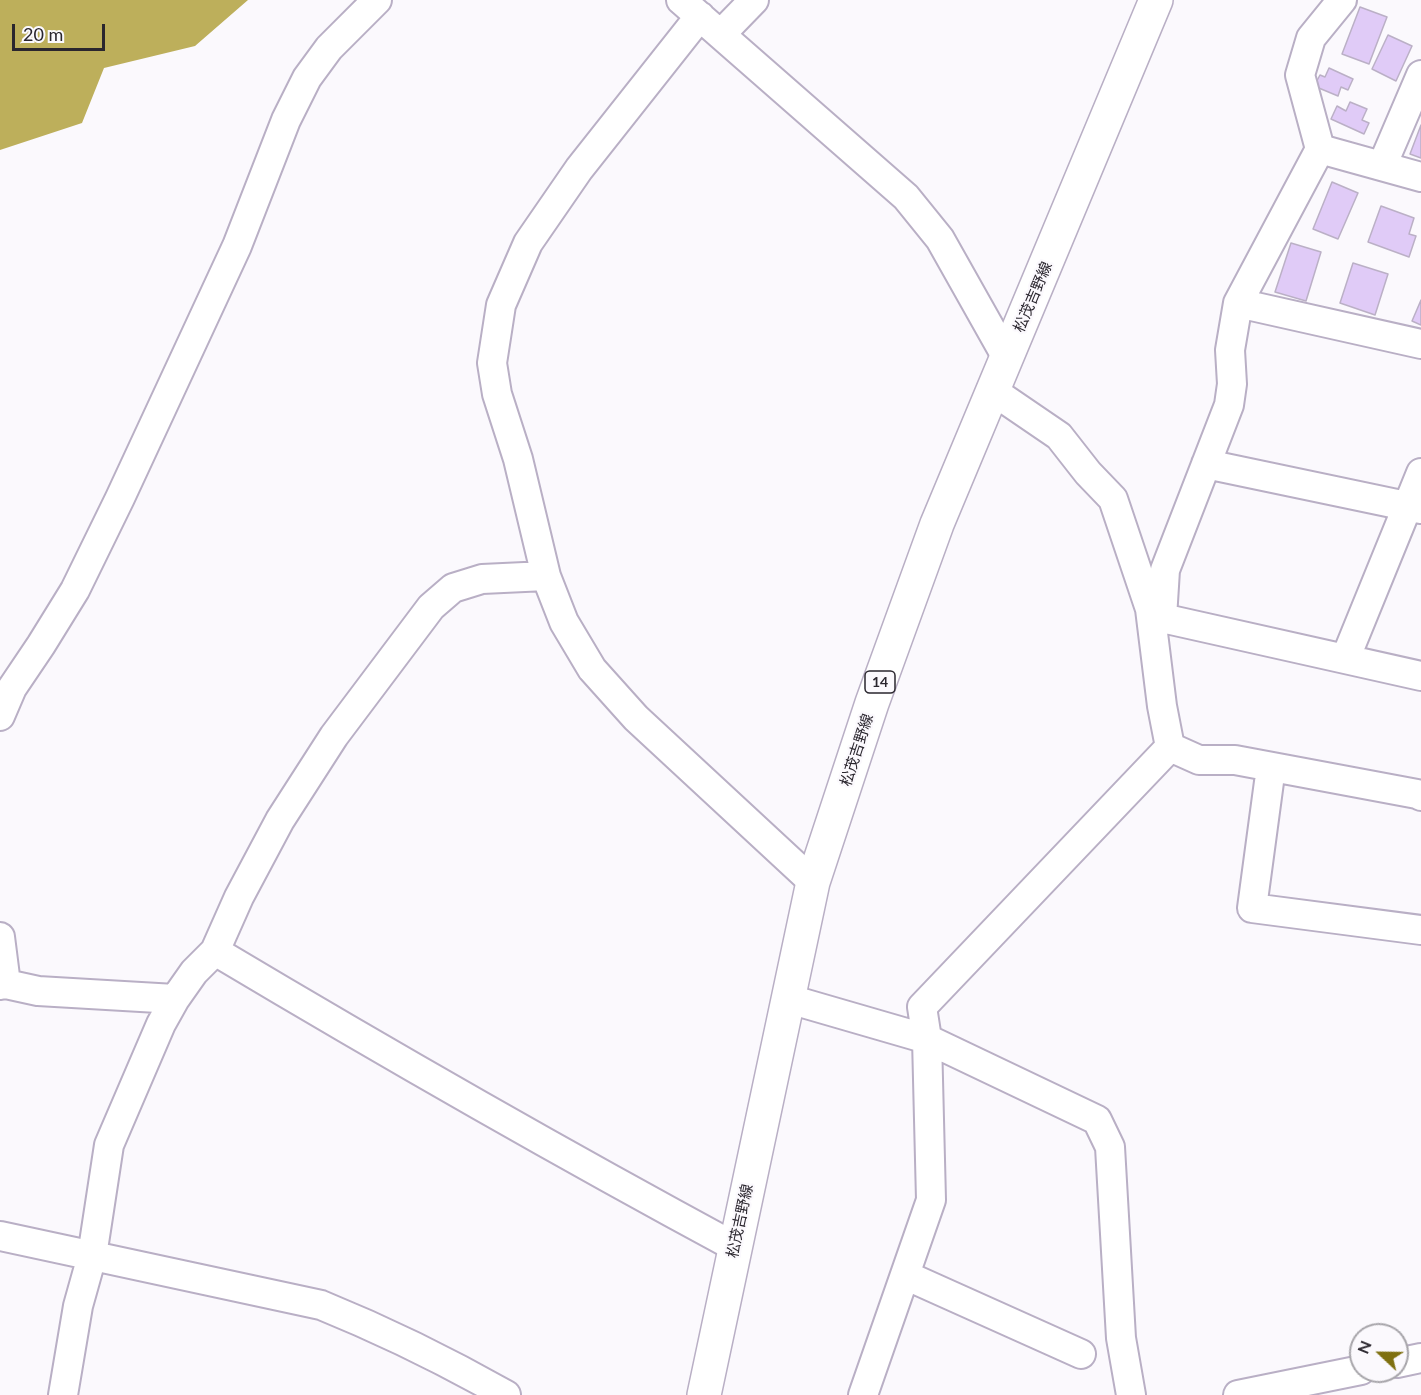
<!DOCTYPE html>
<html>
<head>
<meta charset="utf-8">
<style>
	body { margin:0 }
	#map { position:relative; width:1421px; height:1395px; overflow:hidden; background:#fbf9fd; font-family:Lato,sans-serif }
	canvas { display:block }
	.north { position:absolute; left:1349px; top:1323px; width:60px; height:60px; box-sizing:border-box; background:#fbf9fd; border:2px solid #a7a5aa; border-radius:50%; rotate:292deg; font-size:16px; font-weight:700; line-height:24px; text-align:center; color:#2a262e }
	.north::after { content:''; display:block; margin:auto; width:21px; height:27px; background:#7f7010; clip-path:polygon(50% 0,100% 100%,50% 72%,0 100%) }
	.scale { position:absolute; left:12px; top:24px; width:93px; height:27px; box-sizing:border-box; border:3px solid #2a262e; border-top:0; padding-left:8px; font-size:18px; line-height:21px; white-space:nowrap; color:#2a262e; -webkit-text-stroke:4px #fbf9fd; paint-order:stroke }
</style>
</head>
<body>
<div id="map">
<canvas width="1421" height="1395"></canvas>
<div class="north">N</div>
<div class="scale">20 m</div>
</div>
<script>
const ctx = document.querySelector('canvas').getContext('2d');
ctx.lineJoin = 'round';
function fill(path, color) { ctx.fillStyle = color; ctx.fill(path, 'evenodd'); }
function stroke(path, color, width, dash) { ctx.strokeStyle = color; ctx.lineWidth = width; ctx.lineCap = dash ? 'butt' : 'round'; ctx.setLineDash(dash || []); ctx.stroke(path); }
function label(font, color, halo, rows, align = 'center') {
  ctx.font = font + ' Lato,"Noto Sans JP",sans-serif'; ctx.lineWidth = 4.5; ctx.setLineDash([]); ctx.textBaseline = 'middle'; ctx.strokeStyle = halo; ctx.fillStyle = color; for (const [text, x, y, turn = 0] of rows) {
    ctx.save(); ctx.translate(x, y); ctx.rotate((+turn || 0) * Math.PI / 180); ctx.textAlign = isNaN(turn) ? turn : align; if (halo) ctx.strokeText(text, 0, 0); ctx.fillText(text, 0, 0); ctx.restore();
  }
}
const water = new Path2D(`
	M 0,0 L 248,0 L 195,46 L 104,68 L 82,123 L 0,150 Z`);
const building = new Path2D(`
	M 1360,7 L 1387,17 L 1369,64 L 1342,54 Z
	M 1388,35 L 1412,46 L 1396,81 L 1372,69 Z
	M 1329,68 L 1353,79 L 1348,90 L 1341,87 L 1338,96 L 1314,86 L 1320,75 L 1325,77 Z
	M 1350,102 L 1367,109 L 1362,120 L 1369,123 L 1364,134 L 1331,119 L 1337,106 L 1346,111 Z
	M 1421,125 L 1421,158 L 1410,154 Z
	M 1332,182 L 1358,193 L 1338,239 L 1313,229 Z
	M 1381,206 L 1414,218 L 1409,234 L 1416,236 L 1409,257 L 1368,242 Z
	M 1291,243 L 1321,252 L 1306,301 L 1275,292 Z
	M 1353,263 L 1388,274 L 1375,315 L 1340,303 Z
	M 1421,300 L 1421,325 L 1412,321 Z`);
const street = new Path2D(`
	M 681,0 L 906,197 L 940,239 L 1007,358
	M 700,16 L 579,169 L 528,243 L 501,305 L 492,363 L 497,394 L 518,459 L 546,576 L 564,622 L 592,669 L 636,718 L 813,882
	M 721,34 L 754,0
	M 1320,149 L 1421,177
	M 1382,166 L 1421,75
	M 1238,303 L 1421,344
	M 993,391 L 1059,436 L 1088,473 L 1113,499 L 1150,609 L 1162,706 L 1170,747 L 1199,760 L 1235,760 L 1417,794 L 1421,796
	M 1206,464 L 1421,509
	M 1150,609 L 1162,618 L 1421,676
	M 1162,618 L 1165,570 L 1229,405 L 1232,384 L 1230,350 L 1238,303 L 1320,149 L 1300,75 L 1311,38 L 1342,0
	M 1346,657 L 1421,473
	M 0,716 L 12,688 L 41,645 L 75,590 L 120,498 L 237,246 L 286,120 L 307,78 L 329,48 L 377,0
	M 1271,767 L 1252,908 L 1421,930
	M 0,937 L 6,984
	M 215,951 C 386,1053 559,1152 735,1247
	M 0,985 L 6,984 L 38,991 L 175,999
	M 789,999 L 927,1039 L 1097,1120 L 1110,1147 L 1121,1338 L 1131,1395
	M 0,1236 L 321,1305 C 385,1331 446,1361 506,1395
	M 905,1275 L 1081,1354
	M 1397,1363 L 1421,1358
	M 63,1395 L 78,1306 L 92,1256 L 109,1145 L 161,1024 L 175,999 L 194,972 L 215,951 L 239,897 L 280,820 L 334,736 L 431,607 L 453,588 L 482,579 L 546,576
	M 863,1395 L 931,1200 L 927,1039 L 922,1007 L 1170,747
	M 1238,1395 L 1361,1370`);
const primary = new Path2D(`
	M 704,1395 L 813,882 L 872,703 L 937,524 L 1156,0`);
const shields = [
	[880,682,30]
];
const shieldNames = [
	["14",880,682]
];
const streetNames = [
	["松茂吉野線",1033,297,-67],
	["松茂吉野線",857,750,-72],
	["松茂吉野線",740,1221,-78]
];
fill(water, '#bdaf5b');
fill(building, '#e0cbf7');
stroke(building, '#bbb0c6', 1.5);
stroke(street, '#b9afc5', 32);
stroke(primary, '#b9afc5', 36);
stroke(street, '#fff', 28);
stroke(primary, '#fff', 33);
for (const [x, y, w] of shields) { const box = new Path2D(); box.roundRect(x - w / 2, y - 11, w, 22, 4.5); ctx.fillStyle = '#fbf9fd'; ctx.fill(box); stroke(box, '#2a262e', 1.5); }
label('bold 14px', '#2a262e', null, shieldNames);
label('15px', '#2a262e', '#fbf9fd', streetNames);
</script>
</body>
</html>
